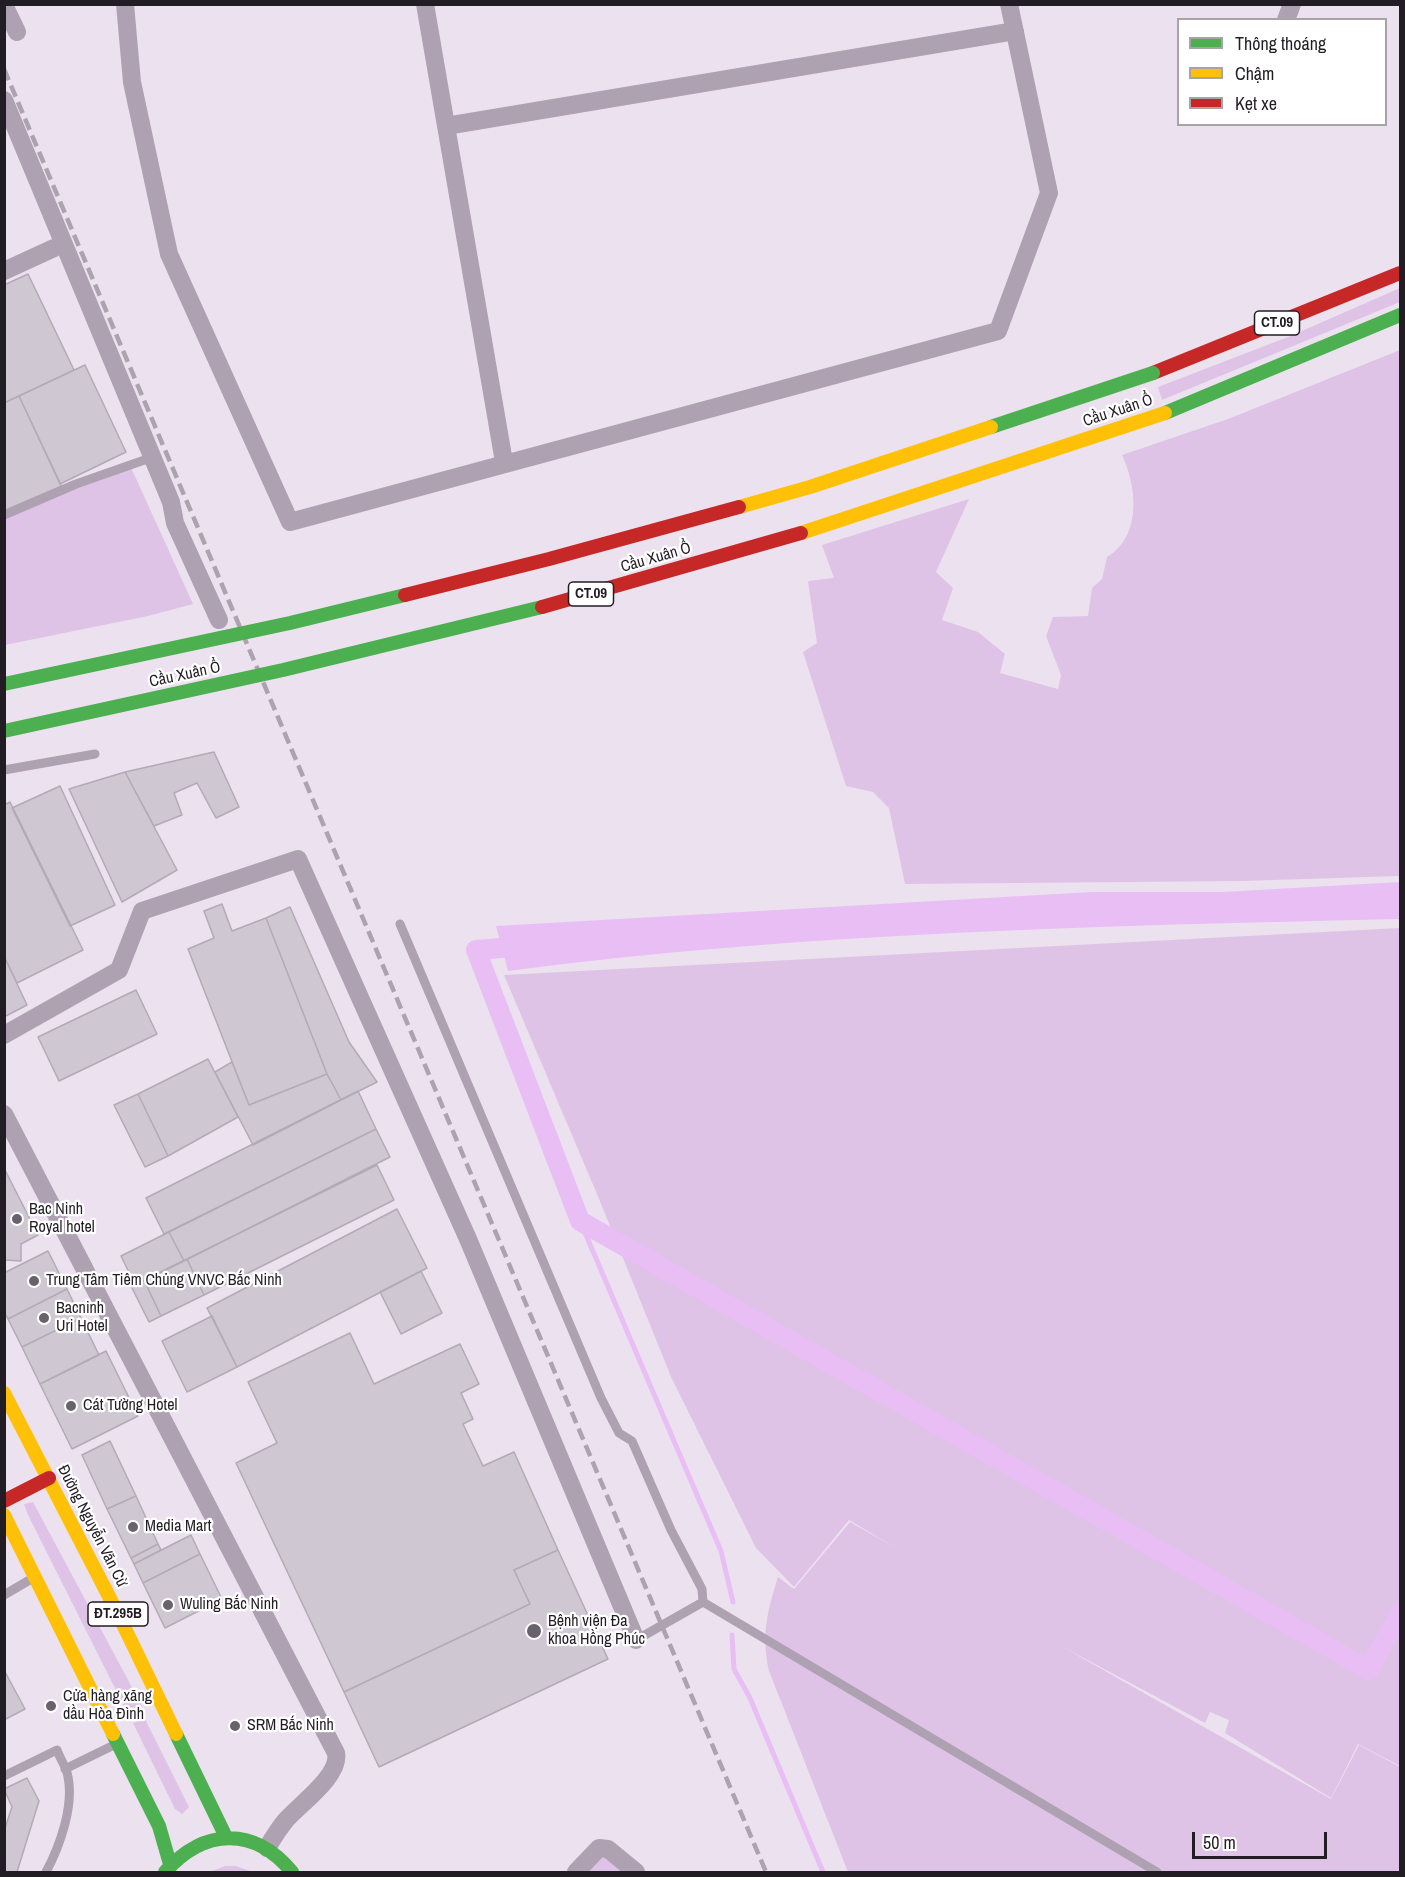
<!DOCTYPE html>
<html>
<head>
<meta charset="utf-8">
<style>
	body { margin:0 }
	#map { position:relative; width:1405px; height:1877px; overflow:hidden; background:#ece2ef; font-family:"Archivo Narrow",sans-serif }
	canvas { display:block }
	.frame { position:absolute; inset:0; border:6px solid #221c24; pointer-events:none }
	.legend { position:absolute; left:1177px; top:18px; width:210px; height:108px; box-sizing:border-box; background:#fff; border:2px solid #a7a4a7; margin:0; padding:8px 10px; list-style:none; font-size:18px; color:#221c24 }
	.legend li { display:flex; align-items:center; gap:12px; height:30px }
	.legend b { width:30px; border:2px solid #a7a4a7 }
	.scale { position:absolute; left:1192px; top:1832px; width:135px; height:27px; box-sizing:border-box; border:3px solid #221c24; border-top:0; padding-left:8px; font-size:18px; line-height:21px; white-space:nowrap; color:#221c24; -webkit-text-stroke:4px #fff; paint-order:stroke }
</style>
</head>
<body>
<div id="map">
<canvas width="1405" height="1877"></canvas>
<div class="frame"></div>
<ul class="legend">
<li><b style="height:8px;background:#4caf50"></b>Thông thoáng</li>
<li><b style="height:8px;background:#ffc107"></b>Chậm</li>
<li><b style="height:8px;background:#c62828"></b>Kẹt xe</li>
</ul>
<div class="scale">50 m</div>
</div>
<script>
const ctx = document.querySelector('canvas').getContext('2d');
ctx.lineJoin = 'round';
function fill(path, color) { ctx.fillStyle = color; ctx.fill(path, 'evenodd'); }
function stroke(path, color, width, dash) { ctx.strokeStyle = color; ctx.lineWidth = width; ctx.lineCap = dash ? 'butt' : 'round'; ctx.setLineDash(dash || []); ctx.stroke(path); }
function label(font, color, halo, rows, align = 'center') {
  ctx.font = font + ' "Archivo Narrow",sans-serif'; ctx.lineWidth = 4.5; ctx.setLineDash([]); ctx.textBaseline = 'middle'; ctx.strokeStyle = halo; ctx.fillStyle = color; for (const [text, x, y, turn = 0] of rows) {
    ctx.save(); ctx.translate(x, y); ctx.rotate((+turn || 0) * Math.PI / 180); ctx.textAlign = isNaN(turn) ? turn : align; if (halo) ctx.strokeText(text, 0, 0); ctx.fillText(text, 0, 0); ctx.restore();
  }
}
const green = new Path2D(`
	M 1400,288 L 1400,302 L 1162,400 L 1158,387 L 1288,337 Z
	M 1400,350 L 1400,876 L 1242,881 L 905,884 L 889,808 L 873,792 L 846,786 L 803,652 L 817,643 L 808,581 L 834,578 L 822,545 L 969,499 L 936,572 L 953,588 L 942,620 L 978,632 L 1005,654 L 1000,673 L 1058,689 L 1061,675 L 1046,636 L 1053,617 L 1088,616 L 1092,588 L 1102,579 L 1107,557 C 1142,536 1137,487 1122,455 L 1228,419 Z
	M 129,463 L 193,604 L 148,616 L 5,645 L 4,514 Z
	M 1400,928 L 1400,1766 L 1358,1744 L 1331,1798 L 1225,1733 L 1229,1720 L 1210,1712 L 1205,1723 L 1061,1646 L 1331,1799 L 1359,1745 L 1400,1767 L 1400,1872 L 848,1872 L 769,1671 C 761,1635 767,1612 778,1577 L 794,1589 L 850,1522 L 896,1548 L 849,1520 L 794,1587 L 756,1548 L 672,1379 L 597,1194 L 504,975 Z
	M 33,1502 L 142,1706 L 128,1714 L 28,1515 L 24,1504 Z
	M 145,1719 L 189,1807 L 182,1814 L 175,1809 L 133,1723 Z
	M 606,1855 L 628,1872 L 582,1872 Z
	M 225,1866 L 236,1866 L 253,1872 L 210,1872 Z`);
const water = new Path2D(`
	M 1400,882 L 1400,919 C 1103,926 804,932 508,971 L 496,926 L 1092,892 L 1222,892 Z`);
const stream = new Path2D(`
	M 580,1221 L 721,1551 L 733,1602
	M 732,1635 L 734,1669 L 750,1698 L 823,1872`);
const canal = new Path2D(`
	M 527,946 L 476,950 L 580,1221 L 1369,1670 L 1400,1613`);
const building = new Path2D(`
	M 28,274 L 74,370 L 4,403 L 4,285 Z
	M 85,365 L 126,452 L 60,484 L 19,396 Z
	M 19,396 L 62,487 L 4,514 L 4,403 Z
	M 214,752 L 239,807 L 216,818 L 197,783 L 174,793 L 182,815 L 154,826 L 125,772 Z
	M 125,772 L 177,870 L 122,902 L 69,789 Z
	M 60,786 L 115,905 L 70,926 L 12,808 Z
	M 10,802 L 83,950 L 17,983 L 4,956 L 4,805 Z
	M 222,904 L 232,931 L 266,918 L 327,1074 L 249,1105 L 188,949 L 214,938 L 204,911 Z
	M 290,907 L 349,1042 L 377,1082 L 341,1100 L 327,1074 L 266,918 Z
	M 4,956 L 27,1005 L 4,1017 Z
	M 136,990 L 157,1034 L 59,1081 L 38,1037 Z
	M 208,1059 L 238,1117 L 168,1156 L 138,1094 Z
	M 232,1062 L 249,1105 L 327,1074 L 341,1100 L 253,1145 L 215,1072 Z
	M 358,1091 L 376,1129 L 164,1234 L 146,1198 Z
	M 138,1094 L 168,1156 L 145,1167 L 114,1105 Z
	M 376,1129 L 390,1157 L 184,1261 L 169,1232 Z
	M 377,1165 L 394,1200 L 204,1295 L 187,1259 Z
	M 4,1168 L 38,1235 L 21,1244 L 21,1261 L 4,1260 Z
	M 397,1209 L 427,1268 L 237,1367 L 207,1308 Z
	M 169,1232 L 184,1261 L 135,1285 L 121,1256 Z
	M 48,1251 L 67,1289 L 8,1319 L 4,1312 L 4,1273 Z
	M 187,1259 L 204,1295 L 161,1316 L 144,1280 Z
	M 421,1271 L 442,1313 L 401,1334 L 380,1292 Z
	M 144,1280 L 161,1316 L 149,1322 L 131,1286 Z
	M 67,1289 L 81,1318 L 22,1347 L 8,1319 Z
	M 212,1316 L 237,1367 L 187,1392 L 162,1341 Z
	M 81,1318 L 99,1355 L 40,1384 L 22,1347 Z
	M 350,1333 L 374,1384 L 460,1344 L 479,1384 L 461,1393 L 473,1419 L 463,1424 L 483,1466 L 514,1452 L 558,1550 L 514,1570 L 530,1604 L 344,1692 L 236,1463 L 277,1443 L 248,1382 Z
	M 106,1351 L 138,1416 L 72,1449 L 40,1384 Z
	M 110,1441 L 136,1496 L 107,1509 L 82,1455 Z
	M 136,1496 L 158,1544 L 131,1558 L 107,1509 Z
	M 191,1535 L 200,1554 L 143,1583 L 134,1564 Z
	M 158,1544 L 161,1550 L 134,1564 L 131,1558 Z
	M 558,1550 L 608,1659 L 379,1767 L 344,1692 L 530,1604 L 514,1570 Z
	M 200,1554 L 222,1599 L 165,1628 L 143,1583 Z
	M 4,1670 L 25,1709 L 4,1720 Z
	M 27,1778 L 39,1801 L 17,1872 L 4,1872 L 4,1831 L 12,1807 L 4,1789 Z`);
const lane = new Path2D(`
	M 4,515 L 76,484 L 153,457
	M 4,770 L 95,754
	M 400,924 L 601,1398 L 619,1433 L 632,1441 L 671,1530 L 702,1589 L 703,1602
	M 4,1595 L 33,1578
	M 636,1640 L 703,1602 L 1157,1872
	M 65,1769 L 114,1745
	M 4,1776 L 57,1750 C 60,1759 67,1768 68,1777 C 74,1806 60,1846 46,1872`);
const street = new Path2D(`
	M 125,4 L 132,82 L 169,254 L 290,522 L 998,331 L 1049,193 L 1009,4
	M 425,4 L 504,462
	M 4,5 L 17,32
	M 1286,20 L 1292,4
	M 4,100 L 171,502 L 175,523 L 219,620
	M 446,126 L 1015,31
	M 4,271 L 54,248
	M 4,1035 L 119,970 L 142,911 L 298,859 L 468,1239 L 636,1640
	M 4,1114 L 336,1753 C 341,1775 300,1804 286,1820 C 279,1828 273,1838 267,1848
	M 576,1872 L 599,1848 L 608,1849 L 636,1872`);
const fast = new Path2D(`
	M 1165,413 L 1400,315
	M 113,1734 L 159,1826 L 170,1864
	M 176,1734 L 226,1837
	M 165,1872 C 204,1828 254,1826 292,1872`);
const slow = new Path2D(`
	M 4,1393 L 116,1610 L 176,1734
	M 4,1515 L 113,1734`);
const jam = new Path2D(`
	M 1153,373 L 1400,273
	M 4,1501 L 49,1478`);
const rail = new Path2D(`
	M 4,69 L 766,1872`);
const fastBridge = new Path2D(`
	M 991,427 L 1153,373
	M 4,684 L 290,623 L 405,595
	M 4,731 L 283,670 L 542,607`);
const slowBridge = new Path2D(`
	M 739,507 L 810,487 L 991,427
	M 801,533 L 1165,413`);
const jamBridge = new Path2D(`
	M 405,595 L 549,559 L 739,507
	M 542,607 L 801,533`);
const markers = [
	[17,1219,6,"#69616b"],
	[34,1281,6,"#69616b"],
	[44,1318,6,"#69616b"],
	[71,1406,6,"#69616b"],
	[133,1527,6,"#69616b"],
	[168,1605,6,"#69616b"],
	[534,1631,8,"#69616b"],
	[51,1706,6,"#69616b"],
	[235,1726,6,"#69616b"]
];
const shields = [
	[1277,323,45],
	[591,594,45],
	[118,1614,60]
];
const shieldNames = [
	["CT.09",1277,323],
	["CT.09",591,594],
	["ĐT.295B",118,1614]
];
const streetNames = [
	["Cầu Xuân Ổ",1118,411,-18],
	["Cầu Xuân Ổ",656,558,-16],
	["Cầu Xuân Ổ",185,675,-12],
	["Đường Nguyễn Văn Cừ",92,1526,63]
];
const poiNames = [
	["Bac Ninh",29,1210],
	["Royal hotel",29,1228],
	["Trung Tâm Tiêm Chủng VNVC Bắc Ninh",46,1281],
	["Bacninh",56,1309],
	["Uri Hotel",56,1327],
	["Cát Tường Hotel",83,1406],
	["Media Mart",145,1527],
	["Wuling Bắc Ninh",180,1605],
	["Bệnh viện Đa",548,1622],
	["khoa Hồng Phúc",548,1640],
	["Cửa hàng xăng",63,1697],
	["dầu Hòa Đình",63,1715],
	["SRM Bắc Ninh",247,1726]
];
fill(green, '#dec3e7');
fill(water, '#e8bef5');
stroke(stream, '#e8bef5', 5);
stroke(canal, '#e8bef5', 20);
fill(building, '#cfc7d2');
stroke(building, '#b2aab4', 1.5);
stroke(lane, '#aea1b2', 9);
stroke(street, '#aea1b2', 18);
stroke(fast, '#4caf50', 14);
stroke(slow, '#ffc107', 14);
stroke(jam, '#c62828', 14);
stroke(rail, '#aca3af', 4.5, [12, 6]);
stroke(fastBridge, '#4caf50', 14);
stroke(slowBridge, '#ffc107', 14);
stroke(jamBridge, '#c62828', 14);
for (const [x, y, r, color] of markers) { const dot = new Path2D(); dot.arc(x, y, r, 0, 2 * Math.PI); ctx.fillStyle = color; ctx.fill(dot); stroke(dot, '#fff', 2); }
for (const [x, y, w] of shields) { const box = new Path2D(); box.roundRect(x - w / 2, y - 12, w, 24, 4.5); ctx.fillStyle = '#fff'; ctx.fill(box); stroke(box, '#221c24', 1.5); }
label('bold 15px', '#221c24', null, shieldNames);
label('16px', '#221c24', '#fff', streetNames);
label('16px', '#221c24', '#fff', poiNames, 'left');
</script>
</body>
</html>
